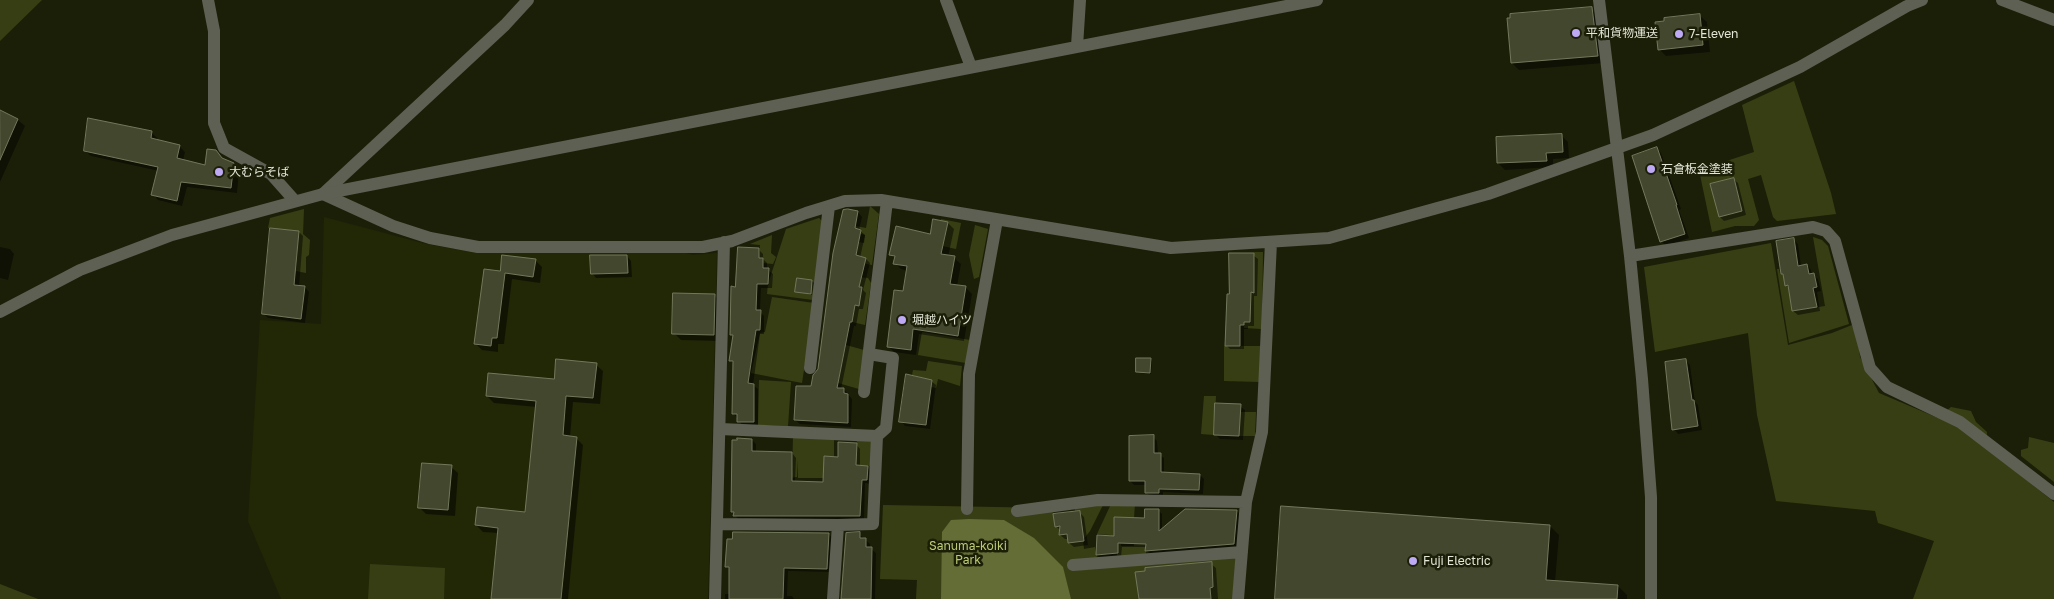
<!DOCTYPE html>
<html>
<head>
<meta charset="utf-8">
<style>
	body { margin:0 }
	canvas { display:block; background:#1c1f07 }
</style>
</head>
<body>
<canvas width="2054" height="599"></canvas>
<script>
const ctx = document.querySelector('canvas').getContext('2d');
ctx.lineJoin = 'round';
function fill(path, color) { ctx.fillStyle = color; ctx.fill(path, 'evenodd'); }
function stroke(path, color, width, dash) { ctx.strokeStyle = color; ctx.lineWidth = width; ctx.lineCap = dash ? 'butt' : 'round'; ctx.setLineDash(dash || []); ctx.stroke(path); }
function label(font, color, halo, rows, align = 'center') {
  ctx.font = font + ' "Golos Text","Noto Sans JP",sans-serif'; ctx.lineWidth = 5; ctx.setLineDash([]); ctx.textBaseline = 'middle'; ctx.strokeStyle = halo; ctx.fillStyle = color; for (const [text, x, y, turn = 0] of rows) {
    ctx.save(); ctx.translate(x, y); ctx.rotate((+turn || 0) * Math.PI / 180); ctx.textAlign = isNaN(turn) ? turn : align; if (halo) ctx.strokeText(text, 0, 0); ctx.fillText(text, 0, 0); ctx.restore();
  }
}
const built = new Path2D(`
	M 324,217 L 426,244 L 455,249 L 677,250 L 692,255 L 717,253 L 708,599 L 281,599 L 248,521 L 260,320 L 321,324 Z`);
const green = new Path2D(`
	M 0,0 L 42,0 L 0,41 Z
	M 1794,81 L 1831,193 L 1836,214 L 1777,221 L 1773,217 L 1761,175 L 1748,179 L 1759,220 L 1754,226 L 1735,226 L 1712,232 L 1699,170 L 1754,152 L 1742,105 Z
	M 870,206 L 879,214 L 872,265 L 832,257 L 833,253 L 855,257 L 859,242 L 864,243 L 865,235 L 861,234 L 861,229 L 839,225 L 840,223 L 866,228 Z
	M 304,209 L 303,234 L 310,240 L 309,255 L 306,257 L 306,273 L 296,271 L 299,231 L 268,228 L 270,218 Z
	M 819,218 L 822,221 L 813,300 L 767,294 L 768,284 L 786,229 Z
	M 941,219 L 961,223 L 956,249 L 928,243 L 931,229 L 937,230 L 936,243 Z
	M 975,225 L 988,229 L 979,277 L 974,279 L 969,255 Z
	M 772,235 L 771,253 L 776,257 L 773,264 L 763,263 L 763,258 L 759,258 L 760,245 L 750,244 Z
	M 1813,237 L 1822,240 L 1828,246 L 1849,324 L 1789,343 L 1777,269 L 1779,269 L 1780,274 L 1783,274 L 1785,285 L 1788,285 L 1792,311 L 1825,306 Z
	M 1771,243 L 1788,345 L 1832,333 L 1852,325 L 1858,340 L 1860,357 L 1879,393 L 1938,418 L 1951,407 L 1971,411 L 1976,422 L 1987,432 L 1986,448 L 2054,502 L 2054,599 L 1913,599 L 1934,541 L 1878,523 L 1875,511 L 1776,501 L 1757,415 L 1748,333 L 1655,352 L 1644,267 Z
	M 1254,252 L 1263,252 L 1262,329 L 1244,328 L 1244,322 L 1250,322 L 1250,292 L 1254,292 Z
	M 859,277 L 868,278 L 871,283 L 865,325 L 852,322 L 855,305 L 859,306 L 862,288 L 857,286 Z
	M 772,297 L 814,303 L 802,383 L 751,373 L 760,333 L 765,332 Z
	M 922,332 L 970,340 L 966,363 L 918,355 Z
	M 846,345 L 864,350 L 859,389 L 838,383 Z
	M 1224,346 L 1261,346 L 1261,382 L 1224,381 Z
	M 928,361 L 962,366 L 960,386 L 938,379 L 936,388 L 931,387 L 932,380 L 912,375 L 913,370 L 926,371 Z
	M 759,380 L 791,382 L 788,426 L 758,425 Z
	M 1204,396 L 1216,396 L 1214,435 L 1201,434 Z
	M 1240,412 L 1256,412 L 1255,436 L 1239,436 Z
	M 793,437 L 834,437 L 834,478 L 798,478 L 798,459 L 797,477 L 790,478 L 792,474 Z
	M 2029,437 L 2054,443 L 2054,482 L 2021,456 L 2021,450 L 2028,448 Z
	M 857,439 L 869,439 L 872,443 L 871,466 L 856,465 Z
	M 1112,502 L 1135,503 L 1134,518 L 1114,518 L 1114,524 L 1116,524 L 1121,538 L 1121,546 L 1134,546 L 1134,535 L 1146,535 L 1146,558 L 1117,558 L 1117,546 L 1110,546 L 1111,535 L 1097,534 Z
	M 1104,503 L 1090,531 L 1083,540 L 1084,549 L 1095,547 L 1097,558 L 1238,554 L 1234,599 L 916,599 L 917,580 L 880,579 L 883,505 L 1052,508 L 1055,527 L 1060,526 L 1059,535 L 1067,534 L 1068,543 L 1083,541 L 1080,511 L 1075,511 L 1074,506 Z
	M 370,564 L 445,568 L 444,599 L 368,599 Z
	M 0,584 L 38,599 L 0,599 Z`);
const water = new Path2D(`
	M 969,519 L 1004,520 L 1034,538 L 1063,567 L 1071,599 L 941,599 L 942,532 L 951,520 Z`);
const shadow = new Path2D(`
	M 1591,9 L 1598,16 L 1604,63 L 1519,70 L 1512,63 Z
	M 1700,16 L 1707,22 L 1710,52 L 1666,56 L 1659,49 Z
	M 0,112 L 18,120 L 25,126 L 0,182 Z
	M 152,133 L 157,138 L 157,141 L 180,147 L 185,152 L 183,161 L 206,167 L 223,160 L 234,164 L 239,170 L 237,193 L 187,187 L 182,206 L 158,200 L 153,194 L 159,171 L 91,156 L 85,151 Z
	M 1561,135 L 1568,142 L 1569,158 L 1553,159 L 1553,167 L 1505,170 L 1498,163 Z
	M 1657,149 L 1661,153 L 1681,209 L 1679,210 L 1689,238 L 1666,246 L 1661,241 Z
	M 1733,179 L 1738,183 L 1746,215 L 1724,221 L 1720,217 Z
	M 858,212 L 862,217 L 859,230 L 865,235 L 860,258 L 866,259 L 870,263 L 863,290 L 866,293 L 863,309 L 859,309 L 856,326 L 854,326 L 841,389 L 844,389 L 852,399 L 851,427 L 800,424 L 795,420 L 819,369 Z
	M 934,220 L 948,223 L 954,229 L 948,257 L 954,258 L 961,264 L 957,286 L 966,288 L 972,294 L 964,341 L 919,334 L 916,355 L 894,352 L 888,346 L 904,293 L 907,271 L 901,269 L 895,263 L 896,259 L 891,254 L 931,235 Z
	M 299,232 L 303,236 L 299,287 L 305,287 L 309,292 L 305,323 L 268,318 L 263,313 Z
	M 1794,240 L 1798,244 L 1801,266 L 1807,265 L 1811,270 L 1812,274 L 1818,279 L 1821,291 L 1817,292 L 1820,311 L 1798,315 L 1793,311 L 1790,289 L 1786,285 L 1785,276 L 1782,274 Z
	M 0,247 L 10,249 L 14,254 L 8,280 L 0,278 Z
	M 759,250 L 763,254 L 763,259 L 767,263 L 767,269 L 773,274 L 772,288 L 761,288 L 760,312 L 764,316 L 764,334 L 760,334 L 753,385 L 758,389 L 758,426 L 743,426 L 733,413 L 734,364 L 730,360 L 734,337 L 731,334 L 736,288 Z
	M 1253,255 L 1258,259 L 1257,296 L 1254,296 L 1254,326 L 1248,326 L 1248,329 L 1244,329 L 1244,349 L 1230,349 L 1226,345 L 1230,295 Z
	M 627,256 L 631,261 L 632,277 L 596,278 L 592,273 Z
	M 535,260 L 542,267 L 540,283 L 512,279 L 504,344 L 498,344 L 498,352 L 482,350 L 475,343 L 501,272 Z
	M 812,281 L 814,283 L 812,295 L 796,291 Z
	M 714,295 L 721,302 L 720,341 L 681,340 L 674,333 Z
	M 1150,359 L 1152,361 L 1151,374 L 1139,373 L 1137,372 Z
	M 1686,361 L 1690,365 L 1695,402 L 1698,405 L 1702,430 L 1678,434 L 1674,429 Z
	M 596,365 L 603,371 L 600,404 L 573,402 L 570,437 L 576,438 L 583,445 L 568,599 L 492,599 L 499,533 L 483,532 L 476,525 L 526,513 L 537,407 L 494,403 L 487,396 L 556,381 Z
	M 931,381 L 936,385 L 930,429 L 905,426 L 901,421 Z
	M 1240,406 L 1245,410 L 1243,440 L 1220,439 L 1215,434 Z
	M 1153,437 L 1157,441 L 1158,454 L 1164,458 L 1164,473 L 1200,475 L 1204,479 L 1203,494 L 1163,492 L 1163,496 L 1150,496 L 1146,492 L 1147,485 L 1134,485 L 1130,481 Z
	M 752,440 L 756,444 L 756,452 L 792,453 L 796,458 L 795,482 L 824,483 L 839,458 L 856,444 L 860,449 L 860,467 L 867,467 L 871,471 L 871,484 L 865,483 L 864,520 L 739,520 L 732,512 Z
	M 451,467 L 458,473 L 455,516 L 426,514 L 419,507 Z
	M 1282,507 L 1550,526 L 1559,535 L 1555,582 L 1618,586 L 1627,595 L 1627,599 L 1276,599 Z
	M 1158,510 L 1162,514 L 1162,529 L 1237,511 L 1241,515 L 1238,548 L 1151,555 L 1147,551 L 1147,547 L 1122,547 L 1121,557 L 1101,559 L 1097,555 L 1115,537 Z
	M 1079,512 L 1084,517 L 1088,545 L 1074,547 L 1069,543 L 1069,539 L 1065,539 L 1060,535 L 1061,531 L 1056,526 Z
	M 829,534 L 833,539 L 831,572 L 788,571 L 787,596 L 792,596 L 794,599 L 725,599 L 725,594 L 730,594 L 730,570 L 726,566 Z
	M 859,534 L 870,544 L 870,548 L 876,553 L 875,599 L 843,599 Z
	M 1211,564 L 1216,568 L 1218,599 L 1141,599 Z`);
const building = new Path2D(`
	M 1592,7 L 1598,56 L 1511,63 L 1507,18 L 1510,18 L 1510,14 Z
	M 1700,14 L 1703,45 L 1658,50 L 1655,22 L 1664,21 L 1664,18 Z
	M 0,110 L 18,119 L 0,160 Z
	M 88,118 L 152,131 L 151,138 L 180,145 L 177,158 L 205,165 L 207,149 L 216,150 L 222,158 L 234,163 L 231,188 L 181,182 L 177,201 L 151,195 L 158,167 L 84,151 Z
	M 1562,134 L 1563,152 L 1546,153 L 1547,161 L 1497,163 L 1496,137 Z
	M 1657,147 L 1677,205 L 1676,205 L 1685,234 L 1660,242 L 1632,156 Z
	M 1734,178 L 1742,211 L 1719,217 L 1710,184 Z
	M 848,209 L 858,211 L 855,228 L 861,230 L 856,255 L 866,258 L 859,287 L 862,287 L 859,306 L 855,305 L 852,322 L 850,322 L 837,388 L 844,388 L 844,393 L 848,394 L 848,423 L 794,420 L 796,386 L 811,386 L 813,375 L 818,369 L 833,253 L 843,210 Z
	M 933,219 L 948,222 L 941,254 L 955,256 L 950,284 L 966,286 L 958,336 L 913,329 L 911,350 L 887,347 L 894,290 L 903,291 L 907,266 L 893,264 L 895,256 L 889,255 L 896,226 L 930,234 Z
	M 270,228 L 299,231 L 294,285 L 305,286 L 301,319 L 262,314 Z
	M 1794,238 L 1798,266 L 1807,264 L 1809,274 L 1814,273 L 1817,287 L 1813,288 L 1817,307 L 1792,311 L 1788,285 L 1785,286 L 1783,274 L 1781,274 L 1776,241 Z
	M 738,247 L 759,248 L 759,258 L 763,258 L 763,268 L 769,268 L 768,284 L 757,284 L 756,310 L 761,310 L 760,330 L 756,330 L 748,383 L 754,384 L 754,422 L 737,422 L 737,414 L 732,414 L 733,361 L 729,361 L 733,335 L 730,335 L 731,286 L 735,287 Z
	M 1229,253 L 1254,253 L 1254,293 L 1251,292 L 1250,322 L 1244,322 L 1244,325 L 1240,325 L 1240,346 L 1225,346 L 1227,294 L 1229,294 Z
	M 502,255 L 536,259 L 533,277 L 505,273 L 497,338 L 492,338 L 491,346 L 474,344 L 484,269 L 500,271 Z
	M 590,255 L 627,255 L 628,273 L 591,274 Z
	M 797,278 L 812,280 L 811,294 L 795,292 Z
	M 673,293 L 715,294 L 714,335 L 672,334 Z
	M 1136,358 L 1151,358 L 1150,373 L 1136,372 Z
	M 556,359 L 597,363 L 593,398 L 566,396 L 563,435 L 577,437 L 561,599 L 491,599 L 498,528 L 475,525 L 477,507 L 525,512 L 536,401 L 486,396 L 488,373 L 554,379 Z
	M 1686,359 L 1692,400 L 1694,400 L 1698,426 L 1672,430 L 1665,362 Z
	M 906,374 L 932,380 L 926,425 L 899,422 Z
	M 1215,403 L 1241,404 L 1239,436 L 1214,435 Z
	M 1154,435 L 1154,453 L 1161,453 L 1161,472 L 1200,474 L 1199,490 L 1159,489 L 1159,493 L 1145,493 L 1145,481 L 1129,481 L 1129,436 Z
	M 737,438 L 752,439 L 752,451 L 792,452 L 792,481 L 823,482 L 824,456 L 838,457 L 838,442 L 857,443 L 856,465 L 868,466 L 867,480 L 862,480 L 860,516 L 733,516 L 734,512 L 731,512 L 732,440 L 737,440 Z
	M 422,463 L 452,465 L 448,510 L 418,508 Z
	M 1281,506 L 1550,525 L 1546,580 L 1618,585 L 1617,599 L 1275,599 Z
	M 1145,509 L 1159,509 L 1159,531 L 1185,509 L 1237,510 L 1234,544 L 1145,551 L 1146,544 L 1118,543 L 1118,553 L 1096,555 L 1097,535 L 1114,536 L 1114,517 L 1144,518 Z
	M 1080,511 L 1084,541 L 1068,543 L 1067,534 L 1059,535 L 1060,526 L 1055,527 L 1053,514 Z
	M 733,532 L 829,533 L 827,569 L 784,568 L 783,599 L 729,599 L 729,567 L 725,567 L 727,539 L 732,539 Z
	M 860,532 L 860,538 L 866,538 L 866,547 L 872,547 L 871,599 L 841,599 L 846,533 Z
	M 1212,562 L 1213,587 L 1210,588 L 1211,599 L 1139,599 L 1135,572 L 1145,571 L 1145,568 Z`);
const minor = new Path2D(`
	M 208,0 L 214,31 L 214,123 L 224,148 L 271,174 L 295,201
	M 528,0 L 505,25 L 323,194 L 393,226 L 430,238 L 478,247 L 703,247 L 732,241 L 806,213 L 845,201 L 881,200 L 1171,248 L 1329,238 L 1488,194 L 1653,135 L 1800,67 L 1907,6 L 1922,0
	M 946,0 L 971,67
	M 1599,0 L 1630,256 L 1642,379 L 1651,497 L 1651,599
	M 2002,0 L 2054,20
	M 1630,256 L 1813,227 L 1826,231 L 1835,241 L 1870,368 L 1887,387 L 1960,422 L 2054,494
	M 810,368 L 829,206
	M 864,392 L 887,201
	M 720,429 L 877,436
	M 967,509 L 969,374 L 997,220
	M 1017,511 L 1098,500 L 1246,502
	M 717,524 L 838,525 L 833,599
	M 838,525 L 873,524 L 877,436 L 886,428 L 893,358 L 869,354
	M 1073,565 L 1242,552
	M 715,599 L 724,242
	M 1238,599 L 1246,502 L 1262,432 L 1271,242`);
const tertiary = new Path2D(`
	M 1077,46 L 1080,0
	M 0,312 L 80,270 L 172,235 L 323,194 L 1317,0`);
const markers = [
	[1576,33,5,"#bea9f4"],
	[1679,34,5,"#bea9f4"],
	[1651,169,5,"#bea9f4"],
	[219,172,5,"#bea9f4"],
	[902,320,5,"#bea9f4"],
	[1413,561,5,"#bea9f4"]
];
const poiNames = [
	["平和貨物運送",1586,33],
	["7-Eleven",1689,34],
	["石倉板金塗装",1661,169],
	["大むらそば",229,172],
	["堀越ハイツ",912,320],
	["Fuji Electric",1423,561]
];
const parkNames = [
	["Sanuma-koiki",968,546],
	["Park",968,560]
];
fill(built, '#222706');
fill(green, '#383e13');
fill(water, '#646d35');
fill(shadow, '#0007');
fill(building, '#43472e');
stroke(building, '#72785c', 1);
stroke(minor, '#5e6054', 12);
stroke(tertiary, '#5e6054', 12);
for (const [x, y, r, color] of markers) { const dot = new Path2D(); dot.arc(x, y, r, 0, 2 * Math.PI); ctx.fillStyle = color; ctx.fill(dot); stroke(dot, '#1c1f07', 2); }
label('12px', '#e4e7d8', '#1c1f07', poiNames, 'left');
label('12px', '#bcca76', '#1c1f07', parkNames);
</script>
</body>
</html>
